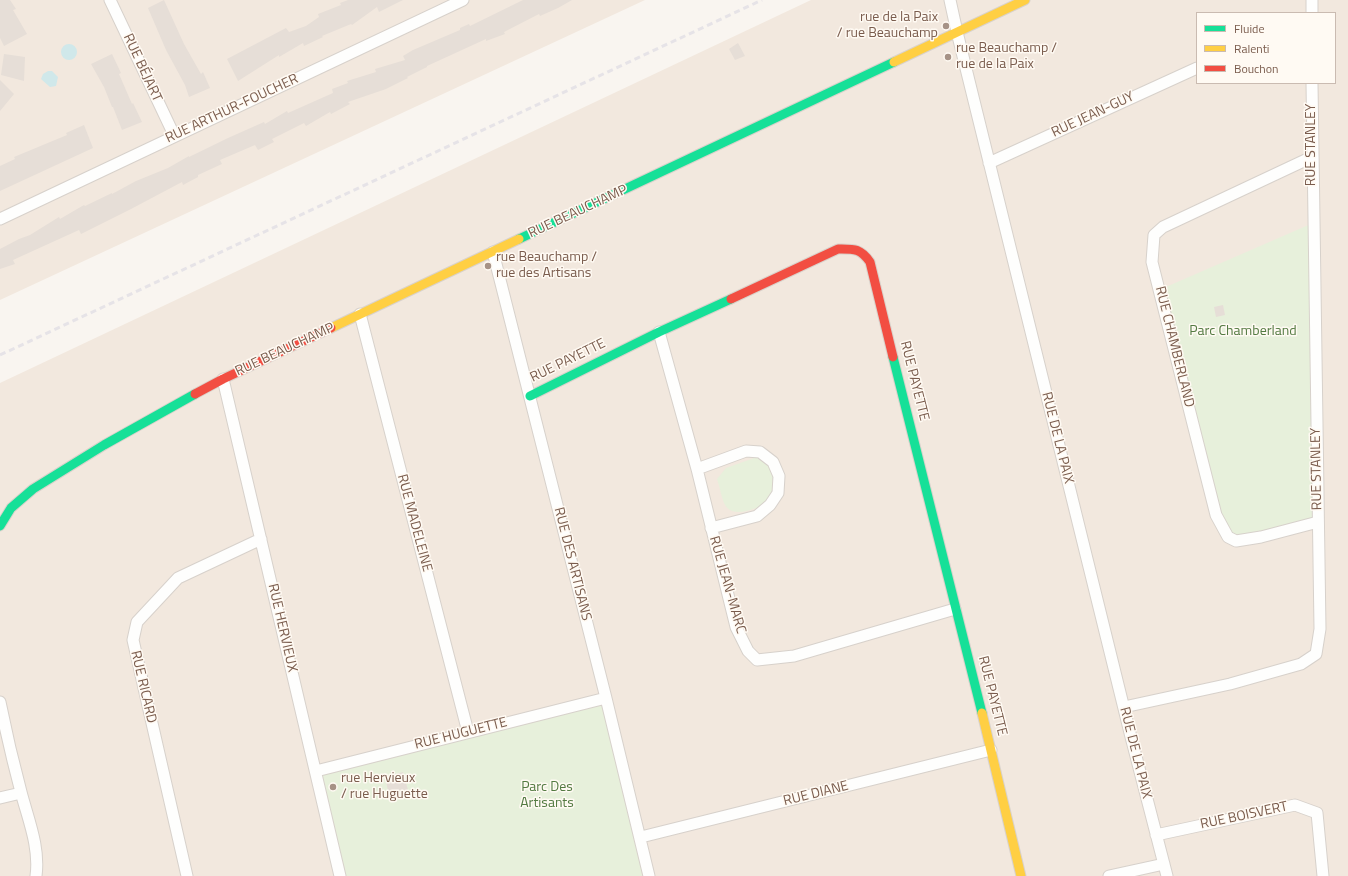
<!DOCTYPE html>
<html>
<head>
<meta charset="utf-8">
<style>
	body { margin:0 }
	#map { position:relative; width:1348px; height:876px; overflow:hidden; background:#f9f5f0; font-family:"Titillium Web",sans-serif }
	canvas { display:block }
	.legend { position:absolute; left:1196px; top:12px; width:140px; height:72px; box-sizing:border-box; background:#fffaf3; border:1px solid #cabbb1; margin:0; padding:5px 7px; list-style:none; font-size:12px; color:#7a5c4d }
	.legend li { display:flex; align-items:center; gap:8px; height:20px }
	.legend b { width:20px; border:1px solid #cabbb1 }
</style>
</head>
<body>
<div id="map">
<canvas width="1348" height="876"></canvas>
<ul class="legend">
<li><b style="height:5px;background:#16e098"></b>Fluide</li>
<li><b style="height:5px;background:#ffcf43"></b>Ralenti</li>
<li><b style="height:5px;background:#f24e42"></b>Bouchon</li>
</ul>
</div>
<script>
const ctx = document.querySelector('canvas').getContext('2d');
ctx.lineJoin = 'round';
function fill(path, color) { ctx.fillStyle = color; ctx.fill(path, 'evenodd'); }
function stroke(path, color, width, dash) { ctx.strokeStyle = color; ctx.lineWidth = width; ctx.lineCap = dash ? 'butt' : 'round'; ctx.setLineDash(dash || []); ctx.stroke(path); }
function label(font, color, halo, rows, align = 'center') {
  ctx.font = font + ' "Titillium Web",sans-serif'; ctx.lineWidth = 3; ctx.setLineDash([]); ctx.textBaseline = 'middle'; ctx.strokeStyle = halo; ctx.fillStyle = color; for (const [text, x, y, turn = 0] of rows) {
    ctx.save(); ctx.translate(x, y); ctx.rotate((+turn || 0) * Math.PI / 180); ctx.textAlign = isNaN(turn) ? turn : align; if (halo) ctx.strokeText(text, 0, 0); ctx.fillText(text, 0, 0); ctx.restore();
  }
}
const residential = new Path2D(`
	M 0,0 L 645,0 L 0,300 Z
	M 811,0 L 1348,0 L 1348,876 L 0,876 L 0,383 ZM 1197,13 L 1335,13 L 1335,83 L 1197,83 Z`);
const green = new Path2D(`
	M 1313,223 L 1318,523 L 1238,541 L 1216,514 L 1159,290 Z
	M 757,457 L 768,463 L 776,480 L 775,491 L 769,503 C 757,507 732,521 724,503 C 721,496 720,487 717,479 L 726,468 Z
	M 605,698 L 650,876 L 340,876 L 315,771 Z`);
const water = new Path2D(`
	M61 52a8 8 0 1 1 16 0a8 8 0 1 1-16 0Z
	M 48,71 L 52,71 L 58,77 L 56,86 L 50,87 L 41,79 L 43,74 Z`);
const building = new Path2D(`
	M 0,0 L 10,0 L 16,9 L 13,10 L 27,34 L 4,46 L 0,38 Z
	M 164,0 L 184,44 L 201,74 L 203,72 L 210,88 L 189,97 L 185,85 L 166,50 L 148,8 Z
	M 348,0 L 403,0 L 379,12 L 377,7 L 352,25 L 351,24 L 322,36 L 323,37 L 304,46 L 303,43 L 279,57 L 279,55 L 238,81 L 227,59 L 286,28 L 289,32 L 306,26 L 319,17 L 318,14 L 341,5 L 340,3 Z
	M 523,0 L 572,0 L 558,8 L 540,16 L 539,14 L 504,32 L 505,34 L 486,41 L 486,39 L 427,66 L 427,67 L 407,77 L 408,78 L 386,89 L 348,102 L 350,104 L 331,114 L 330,112 L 306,126 L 304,123 L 272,139 L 274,142 L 258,150 L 255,145 L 220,160 L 222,164 L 198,175 L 198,177 L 183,185 L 182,182 L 131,209 L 81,234 L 79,230 L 13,260 L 15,264 L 0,269 L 0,249 L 19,239 L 30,235 L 59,217 L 60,219 L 84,205 L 85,206 L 112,193 L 112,194 L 136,181 L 168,168 L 189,156 L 189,157 L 228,138 L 264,122 L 265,124 L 287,111 L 288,113 L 333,93 L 332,89 L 348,83 L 347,81 L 376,72 L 375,69 L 405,60 L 403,56 L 413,50 L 460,30 L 460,28 L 469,24 L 470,26 Z
	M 738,43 L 745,56 L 735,60 L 729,49 Z
	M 4,54 L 25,57 L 24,81 L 1,75 Z
	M 112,54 L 121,73 L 119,74 L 132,104 L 133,103 L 142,122 L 122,130 L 113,107 L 112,107 L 104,87 L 91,64 Z
	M 0,80 L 14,94 L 0,111 Z
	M 84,125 L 93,148 L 0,191 L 0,166 L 15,159 L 14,157 L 67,135 L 66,133 Z
	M 1223,305 L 1225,315 L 1216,317 L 1214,307 Z
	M 403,772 L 408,790 L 389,795 L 385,777 Z`);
const street = new Path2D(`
	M 110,0 L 174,135
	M 950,0 L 957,32 L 1131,737 L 1167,876
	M 1312,0 L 1312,13
	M 1312,157 L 1163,227 L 1154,235 L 1152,262 L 1216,515 L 1228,537 L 1236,541 L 1261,537 L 1318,522
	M 989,163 L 1197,68
	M 0,219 L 463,0
	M 493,252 L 606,698 L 649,876
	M 360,314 L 468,732
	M 659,332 L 697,469 L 736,627 L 748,651 L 757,660 L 794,656 L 955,609
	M 223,379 L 340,876
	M 697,469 L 746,451 L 760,452 L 773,462 L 779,476 L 778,493 L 770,505 L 757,516 L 711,528
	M 0,702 C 6,732 13,762 21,792 C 28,819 40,847 36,876
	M 1124,707 L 1230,684 L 1301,664 L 1316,654 L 1320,629 L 1312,83
	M 316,771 L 606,698
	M 0,798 L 21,793
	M 1156,835 L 1295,805 L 1317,813 L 1323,876
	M 641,837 L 991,750
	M 187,876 L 133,640 L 137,622 L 178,578 L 261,539
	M 1109,876 L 1164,864`);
const fast = new Path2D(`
	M 519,239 L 894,62
	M 893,357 L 982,713
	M 530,396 L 659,332 L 731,299
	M 0,526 L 11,508 L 33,489 L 104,445 L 195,394`);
const slow = new Path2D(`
	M 894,62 L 1025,0
	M 331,328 L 519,239
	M 982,713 L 1021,876`);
const jam = new Path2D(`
	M 731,299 L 838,249 C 854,249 860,248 870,262 L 893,357
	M 195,394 L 223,379 L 331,328`);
const rail = new Path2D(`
	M 0,355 L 762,0`);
const markers = [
	[946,26,4,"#a69286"],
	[948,57,4,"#a69286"],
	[488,266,4,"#a69286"],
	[333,787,4,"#a69286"]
];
const poiNames = [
	["rue de la Paix",938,18,"right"],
	["/ rue Beauchamp",938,34,"right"],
	["rue Beauchamp /",956,49],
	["rue de la Paix",956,65],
	["rue Beauchamp /",496,258],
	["rue des Artisans",496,274],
	["rue Hervieux",341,779],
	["/ rue Huguette",341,795]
];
const streetNames = [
	["RUE BÉJART",142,68,65],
	["RUE ARTHUR-FOUCHER",232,109,-25],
	["RUE JEAN-GUY",1093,115,-25],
	["RUE STANLEY",1312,145,-90],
	["RUE BEAUCHAMP",578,212,-25],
	["RUE CHAMBERLAND",1174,347,76],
	["RUE BEAUCHAMP",285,350,-25],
	["RUE PAYETTE",568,361,-26],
	["RUE PAYETTE",914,381,76],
	["RUE DE LA PAIX",1057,438,76],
	["RUE STANLEY",1317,469,-91],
	["RUE MADELEINE",414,523,75],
	["RUE DES ARTISANS",572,564,76],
	["RUE JEAN-MARC",727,585,74],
	["RUE HERVIEUX",282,628,77],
	["RUE RICARD",143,687,77],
	["RUE PAYETTE",992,696,76],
	["RUE HUGUETTE",461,734,-14],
	["RUE DE LA PAIX",1135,753,76],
	["RUE DIANE",816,794,-14],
	["RUE BOISVERT",1244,816,-12]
];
const parkNames = [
	["Parc Chamberland",1243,332],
	["Parc Des",547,788],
	["Artisants",547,804]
];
fill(residential, '#f2e8de');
fill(green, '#e7f0db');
fill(water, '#d0e8ea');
fill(building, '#e6ded7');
stroke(street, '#d7d1cb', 13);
stroke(fast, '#d9d2cb', 11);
stroke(slow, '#d9d2cb', 11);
stroke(jam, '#d9d2cb', 11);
stroke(street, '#fefefd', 11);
stroke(fast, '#16e098', 9);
stroke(slow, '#ffcf43', 9);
stroke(jam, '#f24e42', 9);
stroke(rail, '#e6e3e7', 3, [6, 4]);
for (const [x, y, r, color] of markers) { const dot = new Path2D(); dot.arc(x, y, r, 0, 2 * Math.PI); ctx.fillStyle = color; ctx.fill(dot); stroke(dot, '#fffaf3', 1.5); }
label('14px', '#7a5c4d', '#fffaf3', poiNames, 'left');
label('14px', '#7a5c4d', '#fffaf3', streetNames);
label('14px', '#537a41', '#fffaf3', parkNames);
</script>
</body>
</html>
